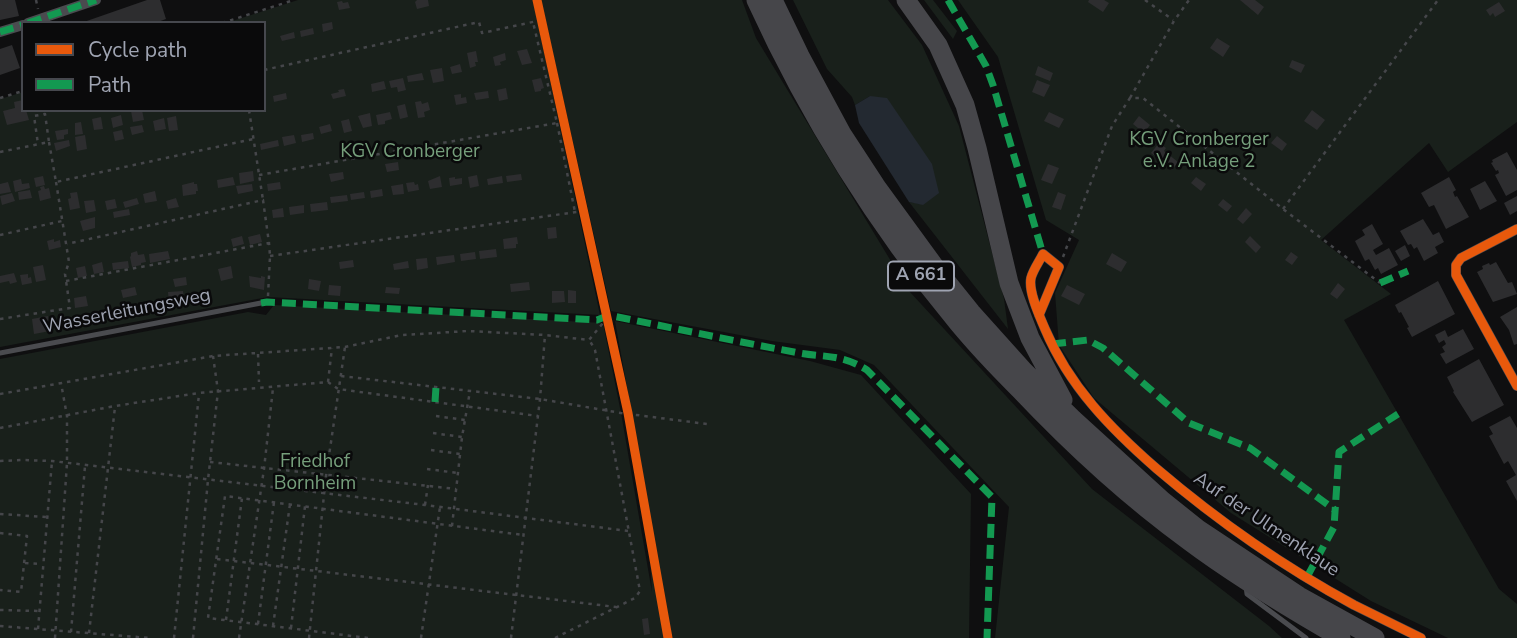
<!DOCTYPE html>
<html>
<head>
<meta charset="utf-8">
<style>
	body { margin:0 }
	#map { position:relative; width:1517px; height:638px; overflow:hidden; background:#0f0f10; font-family:"Nunito Sans",sans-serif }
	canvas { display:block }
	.legend { position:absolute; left:21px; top:21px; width:245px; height:91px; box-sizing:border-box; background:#0a0a0b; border:2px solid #46484e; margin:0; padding:9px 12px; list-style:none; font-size:21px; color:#9fa4b2 }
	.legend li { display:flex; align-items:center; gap:14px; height:35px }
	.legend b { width:35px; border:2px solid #46484e }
</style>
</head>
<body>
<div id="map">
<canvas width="1517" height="638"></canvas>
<ul class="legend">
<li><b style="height:9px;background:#e8590c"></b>Cycle path</li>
<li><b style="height:9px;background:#139951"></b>Path</li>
</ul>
</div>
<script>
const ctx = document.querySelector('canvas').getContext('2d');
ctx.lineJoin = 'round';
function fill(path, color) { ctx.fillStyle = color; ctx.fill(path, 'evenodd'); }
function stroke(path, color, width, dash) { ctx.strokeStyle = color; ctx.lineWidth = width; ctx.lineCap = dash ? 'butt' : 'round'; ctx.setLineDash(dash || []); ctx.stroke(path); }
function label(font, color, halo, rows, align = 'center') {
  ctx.font = font + ' "Nunito Sans",sans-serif'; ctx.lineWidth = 5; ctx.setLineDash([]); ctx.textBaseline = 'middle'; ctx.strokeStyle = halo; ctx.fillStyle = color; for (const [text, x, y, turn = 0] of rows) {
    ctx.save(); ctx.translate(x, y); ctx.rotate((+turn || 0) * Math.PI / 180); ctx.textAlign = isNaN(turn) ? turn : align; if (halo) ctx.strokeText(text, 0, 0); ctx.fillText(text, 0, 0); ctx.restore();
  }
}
const green = new Path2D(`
	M 298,0 L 533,0 L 600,315 L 268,297 L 0,347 L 0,99 L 23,92 L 23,110 L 264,110 L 264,23 L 226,23 Z
	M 541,0 L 742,0 L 756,38 L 909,291 L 1092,489 L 1269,626 L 1282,638 L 995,638 L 1009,507 L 874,365 L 840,350 L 772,341 L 611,311 Z
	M 793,0 L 888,0 L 922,45 L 959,126 L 1004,299 L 1008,329 L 909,202 L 923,204 L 870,96 L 855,105 L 852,97 L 827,69 Z
	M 924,0 L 933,0 L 957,31 L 953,39 Z
	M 958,0 L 1517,0 L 1517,122 L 1448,172 L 1429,143 L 1321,240 L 1391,294 L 1344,320 L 1499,589 L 1517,604 L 1517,638 L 1448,638 L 1371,601 L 1231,513 L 1094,398 L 1059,345 L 1055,293 L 1079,240 L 1046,220 L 998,57 Z
	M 274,305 L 603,323 L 621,413 L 652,592 L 646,492 L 615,321 L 810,361 L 861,375 L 971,494 L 969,638 L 0,638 L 0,359 L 248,312 L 266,315 Z`);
const water = new Path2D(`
	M 870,96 L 887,98 L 932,164 L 939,193 L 923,205 L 909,202 L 859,123 L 855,105 Z`);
const building = new Path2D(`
	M 0,0 L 15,0 L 19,16 L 0,20 Z
	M 147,0 L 160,0 L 166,19 L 155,23 L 81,23 Z
	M 417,0 L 428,0 L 429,6 L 417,9 L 415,2 Z
	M 1089,0 L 1104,0 L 1109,3 L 1103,12 L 1088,2 Z
	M 1240,0 L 1255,0 L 1264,7 L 1258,15 Z
	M 342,1 L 343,3 L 348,2 L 350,8 L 339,10 L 337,2 Z
	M 1499,2 L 1505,11 L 1495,17 L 1493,13 L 1490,16 L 1486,10 Z
	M 332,22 L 333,29 L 323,32 L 322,24 Z
	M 313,28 L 314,34 L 301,37 L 300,31 Z
	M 294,32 L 295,38 L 282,41 L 280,36 Z
	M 1217,38 L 1230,46 L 1223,57 L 1210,48 Z
	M 12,45 L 20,68 L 0,75 L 0,49 Z
	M 527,49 L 532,63 L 522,65 L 517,51 Z
	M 476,51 L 478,62 L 475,62 L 476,66 L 470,68 L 467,53 Z
	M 505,53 L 506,60 L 500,62 L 501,65 L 495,66 L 493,57 Z
	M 1292,60 L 1305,65 L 1301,73 L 1289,67 Z
	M 460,64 L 462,72 L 452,74 L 450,67 Z
	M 1038,66 L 1053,73 L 1050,81 L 1035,75 Z
	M 442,68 L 444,81 L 433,83 L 430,70 Z
	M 422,73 L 424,80 L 408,82 L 407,76 Z
	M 403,78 L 406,90 L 398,92 L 397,87 L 391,88 L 389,81 Z
	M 541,78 L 544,88 L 541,89 L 541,91 L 535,92 L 532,80 Z
	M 1037,80 L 1050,85 L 1044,97 L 1032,92 Z
	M 384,81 L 386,89 L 372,92 L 371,84 Z
	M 506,88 L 508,99 L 499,101 L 497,90 Z
	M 344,89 L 346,96 L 333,99 L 331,94 L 339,92 L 338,90 Z
	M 488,91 L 489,98 L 476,100 L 474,93 Z
	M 286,93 L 287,99 L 274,102 L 273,96 Z
	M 461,94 L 461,98 L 466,97 L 467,103 L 456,105 L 454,95 Z
	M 23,100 L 23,110 L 26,110 L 29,120 L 7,125 L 3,111 L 15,108 L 14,102 Z
	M 421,101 L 422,104 L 428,102 L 430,110 L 424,112 L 425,117 L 418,118 L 415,102 Z
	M 405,104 L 408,117 L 400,119 L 397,106 Z
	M 142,110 L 144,120 L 133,122 L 131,111 Z
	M 1312,110 L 1325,120 L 1317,130 L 1304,121 Z
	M 390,112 L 392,119 L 385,121 L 385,124 L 378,125 L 376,115 Z
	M 1049,112 L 1064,119 L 1059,128 L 1044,121 Z
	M 370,113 L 372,126 L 363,128 L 358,116 Z
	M 121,115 L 123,125 L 113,128 L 111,118 Z
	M 176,116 L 178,130 L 169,131 L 167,118 Z
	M 1139,116 L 1150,125 L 1144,133 L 1133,124 Z
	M 101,117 L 103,129 L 94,130 L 92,119 Z
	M 164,118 L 166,129 L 155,131 L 153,121 Z
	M 349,119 L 352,131 L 344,133 L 341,121 Z
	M 81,122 L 83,134 L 75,135 L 75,123 Z
	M 330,124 L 332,131 L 321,134 L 319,127 Z
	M 142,125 L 144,132 L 132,135 L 130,127 Z
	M 68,129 L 68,134 L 64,135 L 64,139 L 57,140 L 55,131 Z
	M 122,130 L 124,139 L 115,141 L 113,132 Z
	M 313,133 L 314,139 L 302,142 L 301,135 Z
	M 85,135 L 87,149 L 77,151 L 75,137 Z
	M 294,135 L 296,143 L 284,146 L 282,137 Z
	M 1277,136 L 1287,144 L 1282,151 L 1271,143 Z
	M 69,140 L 70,146 L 56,151 L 54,143 Z
	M 278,140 L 279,146 L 261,150 L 260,144 Z
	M 1159,143 L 1166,148 L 1164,151 L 1178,162 L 1172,170 L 1151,153 Z
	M 1507,152 L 1517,170 L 1517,190 L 1506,196 L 1495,175 L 1499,173 L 1498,170 L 1496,171 L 1491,163 L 1493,162 L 1492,160 Z
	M 398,162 L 399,170 L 387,172 L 385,164 Z
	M 1048,164 L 1059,168 L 1052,184 L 1041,180 Z
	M 253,171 L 254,181 L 240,184 L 239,173 Z
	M 343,172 L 344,179 L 331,182 L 329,174 Z
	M 521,174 L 522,180 L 507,182 L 506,176 Z
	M 477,175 L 479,186 L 470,188 L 468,177 Z
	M 43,176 L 45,185 L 36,187 L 34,178 Z
	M 440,176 L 442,187 L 430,189 L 428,181 Z
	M 502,176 L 503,183 L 488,185 L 487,179 Z
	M 233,177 L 235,185 L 218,188 L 217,180 Z
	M 455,177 L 455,179 L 462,178 L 462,184 L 450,186 L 449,178 Z
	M 1196,177 L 1206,184 L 1201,191 L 1191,183 Z
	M 1449,177 L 1456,190 L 1453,192 L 1455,197 L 1457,196 L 1469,217 L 1446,229 L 1434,205 L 1429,207 L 1421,193 Z
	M 21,179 L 22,184 L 29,183 L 30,188 L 15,192 L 13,181 Z
	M 1485,181 L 1497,201 L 1480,210 L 1470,189 Z
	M 8,182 L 11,192 L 0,194 L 0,184 Z
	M 194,182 L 194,184 L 197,184 L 198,191 L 196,191 L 196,194 L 183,196 L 182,185 Z
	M 280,182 L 281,189 L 268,191 L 267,184 Z
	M 414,182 L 415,185 L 418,184 L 419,190 L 408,192 L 406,183 Z
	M 252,184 L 253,191 L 238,194 L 236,186 Z
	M 403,184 L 404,194 L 393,195 L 391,186 Z
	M 44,186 L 45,189 L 49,188 L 51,198 L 40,201 L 38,191 L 41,190 L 40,187 Z
	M 382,189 L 383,196 L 371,198 L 370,191 Z
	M 30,190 L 32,198 L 19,200 L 18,192 Z
	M 155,191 L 157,201 L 145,203 L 143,194 Z
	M 77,192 L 80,208 L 70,210 L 68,199 L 71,198 L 70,193 Z
	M 364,192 L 365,198 L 351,200 L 350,194 Z
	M 1058,192 L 1066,195 L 1061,210 L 1052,207 Z
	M 12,193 L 15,201 L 2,205 L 0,196 Z
	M 347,195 L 348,201 L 331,203 L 330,197 Z
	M 1517,196 L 1517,211 L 1510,215 L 1504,203 Z
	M 137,198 L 139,204 L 125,208 L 123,202 Z
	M 176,198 L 179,207 L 168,209 L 166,201 Z
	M 115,199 L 117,208 L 107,210 L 105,201 Z
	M 1223,199 L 1232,206 L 1227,212 L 1218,205 Z
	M 94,200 L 96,211 L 86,213 L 84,201 Z
	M 327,202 L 328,210 L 311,212 L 310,204 Z
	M 304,205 L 304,213 L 290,215 L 289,207 Z
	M 283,208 L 284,217 L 273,218 L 272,210 Z
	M 1246,208 L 1252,214 L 1243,224 L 1237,219 Z
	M 129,209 L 130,215 L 114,218 L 113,212 Z
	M 95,217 L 95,228 L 83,231 L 80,221 Z
	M 1423,219 L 1433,235 L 1439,232 L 1444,242 L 1435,247 L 1438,253 L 1424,261 L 1417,247 L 1414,249 L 1411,244 L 1408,245 L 1400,231 Z
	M 1372,224 L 1383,244 L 1373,250 L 1376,255 L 1389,248 L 1398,265 L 1381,274 L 1378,268 L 1375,270 L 1369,259 L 1365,261 L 1355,241 L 1365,235 L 1362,230 Z
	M 556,227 L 557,238 L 548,239 L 547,228 Z
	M 260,234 L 262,242 L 250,245 L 248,237 Z
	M 242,236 L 244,244 L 233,247 L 231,239 Z
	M 1250,236 L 1261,247 L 1256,253 L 1245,242 Z
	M 517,237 L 518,244 L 516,244 L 516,248 L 504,249 L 503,239 Z
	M 54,239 L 54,242 L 60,240 L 61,247 L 49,250 L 47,241 Z
	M 1405,245 L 1410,256 L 1401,261 L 1395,251 Z
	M 496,249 L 497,257 L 480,259 L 479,251 Z
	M 137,251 L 138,255 L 144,254 L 146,262 L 141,263 L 141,265 L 132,267 L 130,257 L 131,256 L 131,253 Z
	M 168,251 L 170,259 L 150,263 L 149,254 Z
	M 475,252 L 476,259 L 461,261 L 460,254 Z
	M 1291,252 L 1298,257 L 1292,265 L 1285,260 Z
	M 1112,253 L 1127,262 L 1121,272 L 1106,264 Z
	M 454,255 L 455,262 L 437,265 L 436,257 Z
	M 427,258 L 428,268 L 417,270 L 416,259 Z
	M 353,260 L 354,267 L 340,269 L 339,262 Z
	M 128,261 L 129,268 L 113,270 L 112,263 Z
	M 408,261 L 409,268 L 394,270 L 393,264 Z
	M 102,262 L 104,272 L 94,274 L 92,265 Z
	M 1496,262 L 1508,283 L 1512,282 L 1517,294 L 1493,302 L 1477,272 L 1483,269 L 1482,266 L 1489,263 L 1490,265 Z
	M 43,265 L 46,280 L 36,282 L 33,267 Z
	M 85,266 L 87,276 L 78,278 L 76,268 Z
	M 231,266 L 233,278 L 221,281 L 218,269 Z
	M 14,273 L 17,282 L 10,284 L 9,281 L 0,283 L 0,276 Z
	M 28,274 L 28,278 L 31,277 L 32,283 L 22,285 L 20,275 Z
	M 249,276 L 261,278 L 261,276 L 265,277 L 264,290 L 250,287 Z
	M 186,277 L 187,285 L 175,287 L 173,279 Z
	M 309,279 L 321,281 L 319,291 L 308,289 Z
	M 1438,281 L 1455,314 L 1412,337 L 1407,328 L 1409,327 L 1401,312 L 1399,313 L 1395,305 Z
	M 529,282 L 530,290 L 511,292 L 510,284 Z
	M 1338,283 L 1345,289 L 1337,299 L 1330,294 Z
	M 329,285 L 341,286 L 340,296 L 328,295 Z
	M 1067,285 L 1085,294 L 1079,305 L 1061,296 Z
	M 135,287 L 137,295 L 123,298 L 121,290 Z
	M 386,287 L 400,288 L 399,294 L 385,293 Z
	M 568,290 L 576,291 L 576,303 L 568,303 Z
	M 183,291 L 184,298 L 180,298 L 181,302 L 169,303 L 168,292 Z
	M 552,291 L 564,291 L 565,302 L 552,303 Z
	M 86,296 L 88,306 L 75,308 L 74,298 Z
	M 1517,307 L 1517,344 L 1514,345 L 1509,330 L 1500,317 Z
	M 48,316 L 50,331 L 34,334 L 32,319 Z
	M 1463,329 L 1474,349 L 1446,364 L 1440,354 L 1445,352 L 1442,347 L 1446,344 L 1444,340 L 1439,343 L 1435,335 L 1445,330 L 1448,337 Z
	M 1479,359 L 1504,405 L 1472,422 L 1453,392 L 1454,391 L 1447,377 Z
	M 1510,416 L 1517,428 L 1517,501 L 1506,481 L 1516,475 L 1508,461 L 1504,464 L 1489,436 L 1493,434 L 1489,427 Z
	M 648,618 L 650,634 L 644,635 L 642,619 Z`);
const path = new Path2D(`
	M 36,0 L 38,9
	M 1145,0 L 1173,20
	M 222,23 L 294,0
	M 264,70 L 479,22 L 482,33 L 537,21 L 542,18
	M 0,98 L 23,91
	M 1130,98 L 1174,21 L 1189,0
	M 249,110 L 263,200
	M 557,123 L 575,212
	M 49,142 L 56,182 L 253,139
	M 0,152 L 49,142 L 45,114 L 34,116 L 38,144
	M 259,175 L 557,123 L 533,22
	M 1283,209 L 1438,0
	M 0,235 L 62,221
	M 270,256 L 583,211
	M 1063,257 L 1112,126 L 1130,98 L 1143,98 L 1283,209 L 1380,283
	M 66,281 L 269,243 L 263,200 L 67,244
	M 268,296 L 270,256 L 269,243
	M 0,319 L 70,308 L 65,274 L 69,262 L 56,182
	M 258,354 L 259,382
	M 341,376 L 540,399 L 621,413 L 707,424
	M 328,382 L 332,348
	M 0,394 L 213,356 L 345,347 L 402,335 L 468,331 L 545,335 L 589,340 L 603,323 L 607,323
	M 436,416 L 465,420
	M 0,428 L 115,406 L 199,393 L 328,382 L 338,389 L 538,416
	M 433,433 L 462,437
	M 431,450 L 460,454
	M 0,461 L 23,460 L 52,461 L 425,505 L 628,531
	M 210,462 L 456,489
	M 427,469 L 458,473
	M 425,505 L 428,485
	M 0,514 L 46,517
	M 452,526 L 462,437 L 470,391
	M 0,533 L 27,536 L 21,592 L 0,590
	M 217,559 L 616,607
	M 25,563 L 42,564
	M 0,610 L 39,611
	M 226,620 L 242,498
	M 258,624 L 274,502
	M 0,626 L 150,638
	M 273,626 L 290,504
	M 291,628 L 305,506
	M 38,629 L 52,461
	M 71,632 L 85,466
	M 89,633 L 115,407
	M 55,638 L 67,463 L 67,416 L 61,383
	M 174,638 L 199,394
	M 193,638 L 208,480 L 218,391 L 213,356
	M 239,638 L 264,469 L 273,388
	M 309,638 L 326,476 L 345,347
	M 368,638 L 208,618 L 225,496 L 523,535
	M 421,638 L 440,507
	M 511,638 L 540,399 L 545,335
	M 555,638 L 635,598 L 640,591 L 595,350 L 590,341`);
const lane = new Path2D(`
	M 0,353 L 261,303
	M 1246,586 L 1247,594 L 1306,638`);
const street = new Path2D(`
	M 28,23 L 96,0
	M 0,32 L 23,25
	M 1517,229 L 1461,258 L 1456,265 L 1456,275 L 1517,386
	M 1039,315 L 1059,267 L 1043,254 C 1039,262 1033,270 1031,278 C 1028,292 1040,317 1045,329 C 1069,386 1111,429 1157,469 C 1218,521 1284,567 1354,605 C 1376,616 1399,627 1421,638`);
const highway = new Path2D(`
	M 756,0 C 809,116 877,225 958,323 C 977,346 998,368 1019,389 C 1071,444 1127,496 1189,541 C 1237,577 1289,608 1341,638
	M 773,0 L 800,56 L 842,134 L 876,186 L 938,271 L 971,312 L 1024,371 L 1073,419 L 1163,501 L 1198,529 L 1299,596 L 1375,638
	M 906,0 L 938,45 L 965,105 L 977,148 L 1009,283 L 1030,338 L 1063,400`);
const quiet = new Path2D(`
	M 948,0 L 986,66 L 993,85 L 1043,254
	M 28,23 L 96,0
	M 0,32 L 23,25
	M 1380,283 L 1408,271
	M 261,303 L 267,302 L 597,320 L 607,316 L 613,316 C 673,328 734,341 794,352 C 823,358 840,353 867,370 L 992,497 L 987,638
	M 1052,344 L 1088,340 L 1103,348 L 1189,423 L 1250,448 L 1335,510
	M 435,402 L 436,387
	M 1307,577 L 1334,527 L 1339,452 L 1398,414`);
const cycleway = new Path2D(`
	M 537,0 L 628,413 L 668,638
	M 1517,229 L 1461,258 L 1456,265 L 1456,275 L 1517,386
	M 1039,315 L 1059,267 L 1043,254 C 1039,262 1033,270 1031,278 C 1028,292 1040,317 1045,329 C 1069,386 1111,429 1157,469 C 1218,521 1284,567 1354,605 C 1376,616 1399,627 1421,638`);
const shields = [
	[921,276,66]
];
const shieldNames = [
	["A 661",921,276]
];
const parkNames = [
	["KGV Cronberger",1199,140],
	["e.V. Anlage 2",1199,162],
	["KGV Cronberger",410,152],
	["Friedhof",315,462],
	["Bornheim",315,484]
];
const streetNames = [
	["Wasserleitungsweg",127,312,-11],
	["Auf der Ulmenklaue",1266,525,34]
];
fill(green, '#19201b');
fill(water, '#232931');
fill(building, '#2d2d2f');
stroke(path, '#45464a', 2.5, [3.5, 5]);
stroke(lane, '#4a4b4f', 5);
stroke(street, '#4a4b4f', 10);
stroke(highway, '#46464a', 19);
stroke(quiet, '#139951', 7, [14, 7]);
stroke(cycleway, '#e8590c', 9);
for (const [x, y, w] of shields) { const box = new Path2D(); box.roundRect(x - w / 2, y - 14.5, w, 29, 5); ctx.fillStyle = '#0a0a0b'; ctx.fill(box); stroke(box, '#9fa4b2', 2); }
label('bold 18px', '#9fa4b2', null, shieldNames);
label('19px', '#759e7b', '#0a0a0b', parkNames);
label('19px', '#9fa4b2', '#0a0a0b', streetNames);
</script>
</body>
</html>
